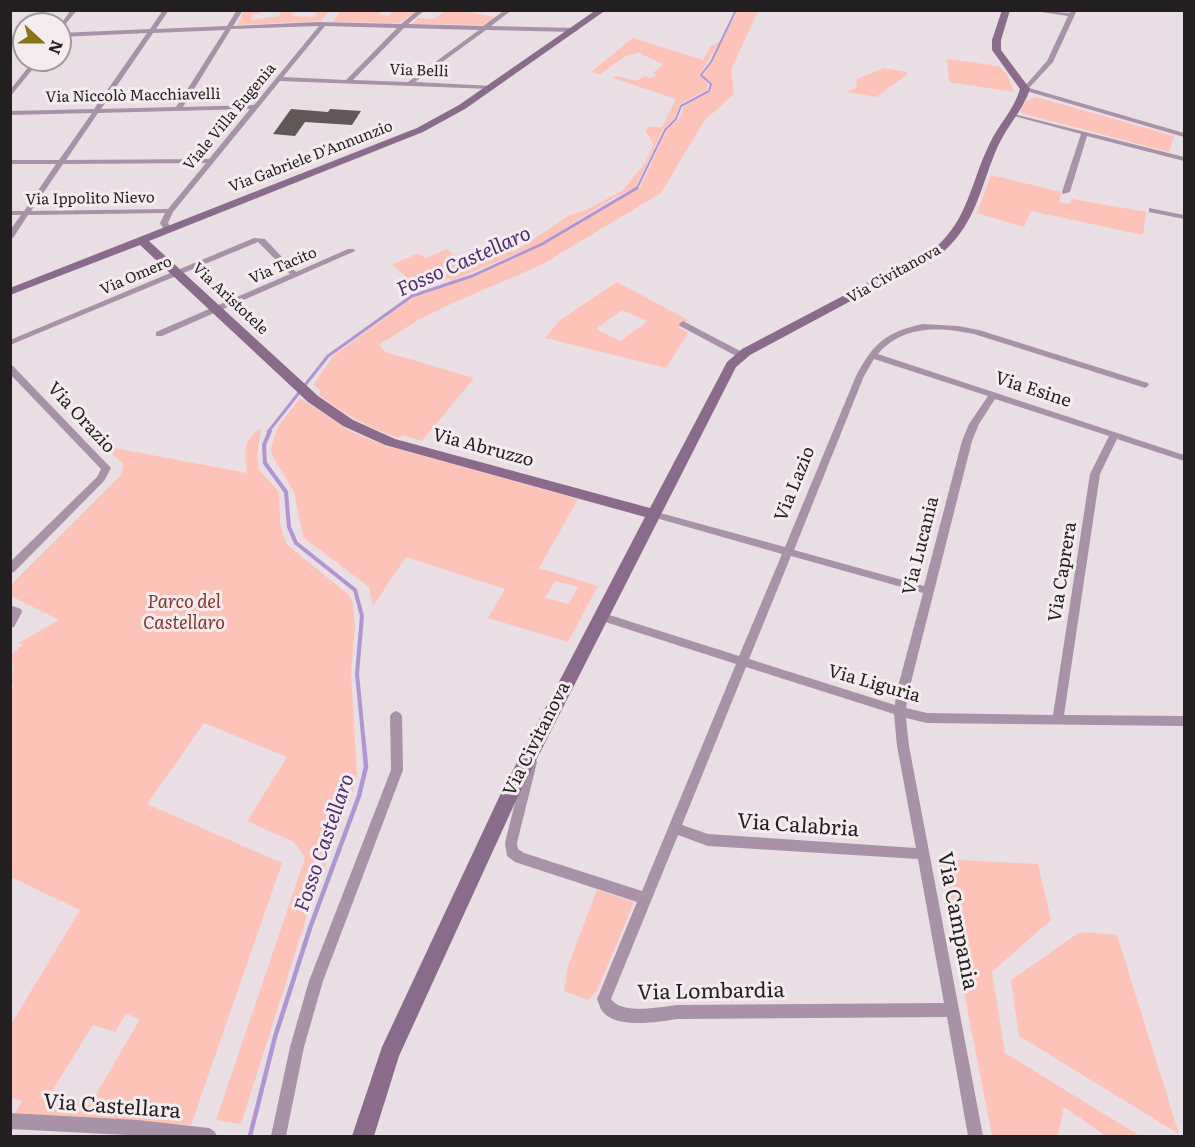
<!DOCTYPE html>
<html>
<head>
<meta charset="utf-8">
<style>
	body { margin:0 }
	#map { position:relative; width:1195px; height:1147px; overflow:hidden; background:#e8dee3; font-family:Literata,serif }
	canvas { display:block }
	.frame { position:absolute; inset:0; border:12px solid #231f21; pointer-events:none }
	.north { position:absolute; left:12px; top:12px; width:60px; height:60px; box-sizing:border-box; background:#f5ecf0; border:2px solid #a19a9d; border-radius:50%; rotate:111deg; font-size:16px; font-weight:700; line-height:24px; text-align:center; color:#231f21 }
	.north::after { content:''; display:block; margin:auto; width:21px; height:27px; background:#887416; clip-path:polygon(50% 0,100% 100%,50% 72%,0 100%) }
</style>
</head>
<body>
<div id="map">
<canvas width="1195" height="1147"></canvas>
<div class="frame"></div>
<div class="north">N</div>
</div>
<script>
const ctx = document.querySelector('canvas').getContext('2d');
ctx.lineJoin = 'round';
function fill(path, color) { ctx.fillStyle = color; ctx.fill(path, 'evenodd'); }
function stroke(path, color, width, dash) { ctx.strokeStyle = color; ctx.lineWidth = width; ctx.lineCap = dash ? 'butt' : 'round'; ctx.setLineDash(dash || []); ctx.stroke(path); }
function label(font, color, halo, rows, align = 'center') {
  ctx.font = font + ' Literata,serif'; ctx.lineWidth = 6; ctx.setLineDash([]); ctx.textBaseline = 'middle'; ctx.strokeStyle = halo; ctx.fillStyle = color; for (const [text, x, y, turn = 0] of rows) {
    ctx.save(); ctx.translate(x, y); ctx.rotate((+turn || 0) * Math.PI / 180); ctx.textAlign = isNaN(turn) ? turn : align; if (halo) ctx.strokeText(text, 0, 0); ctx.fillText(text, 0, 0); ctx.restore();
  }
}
const green = new Path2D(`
	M 341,10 L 381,11 L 379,15 L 390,16 L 392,11 L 417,11 L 399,23 L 333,22 Z
	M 446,10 L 462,11 L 495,17 L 483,25 L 412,24 L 418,18 L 434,19 Z
	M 244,11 L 263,11 L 261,13 L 253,14 L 251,20 L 279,16 L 282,11 L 294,11 L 292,16 L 314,17 L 318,11 L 330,11 L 321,21 L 237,25 Z
	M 738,11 L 758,11 L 731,70 L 734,94 L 704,121 L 661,193 L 541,265 L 455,302 L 418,320 L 379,345 L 385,352 L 474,378 L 422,441 L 402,435 L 399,438 C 368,428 344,414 318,394 L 321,391 L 313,385 L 333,356 L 414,297 L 471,278 L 544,244 L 619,198 L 640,188 L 666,131 L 679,119 L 684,106 L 711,91 L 712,83 L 703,76 Z
	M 633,38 L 703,60 L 710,47 L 719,42 L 700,75 L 708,84 L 707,90 L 680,104 L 674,119 L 663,129 L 635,188 L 617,196 L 539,244 L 451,281 L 449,278 L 420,288 L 392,265 L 418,253 L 426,258 L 447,249 L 468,267 L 495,255 L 517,250 L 570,215 L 586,210 L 622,191 L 645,163 L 653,146 L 652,140 L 645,131 L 649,127 L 662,127 L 676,99 L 613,78 L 616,76 L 637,81 L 644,76 L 651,78 L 656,75 L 654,72 L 663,64 L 641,54 L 641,52 L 624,57 L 600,74 L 591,72 Z
	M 947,59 L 999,66 L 1007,75 L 1014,92 L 949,82 Z
	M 884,68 L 907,72 L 907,75 L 876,97 L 846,92 L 856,88 L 857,79 Z
	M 1036,97 L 1174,136 L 1169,152 L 1021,113 L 1020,110 L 1026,101 Z
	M 991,175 L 1061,192 L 1059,202 L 1070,204 L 1072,199 L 1146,212 L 1143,235 L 1031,211 L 1024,227 L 977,213 Z
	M 617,282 L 688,320 L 678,327 L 688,333 L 666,368 L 545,338 L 560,320 ZM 622,310 L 648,321 L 620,341 L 596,329 Z
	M 300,398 L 348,430 L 383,445 L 578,499 L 539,568 L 598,586 L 568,642 L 488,618 L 505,589 L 406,557 L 373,606 L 369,587 L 303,537 L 294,492 L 271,453 L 272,444 L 279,425 ZM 555,581 L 578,587 L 569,604 L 545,598 Z
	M 261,428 L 257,455 L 259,470 L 279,492 L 280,523 L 286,544 L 348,594 L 353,603 L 355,627 L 351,673 L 357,774 L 352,794 L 314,894 L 241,1124 L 216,1120 L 305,858 L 294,842 L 247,821 L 287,757 L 204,723 L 147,804 L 282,863 L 191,1125 L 15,1113 L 22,1101 L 11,1097 L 10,1026 L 80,910 L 11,877 L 10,689 L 14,687 L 11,683 L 14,665 L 11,664 L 11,655 L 23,644 L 17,644 L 59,620 L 11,596 L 11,585 L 121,475 L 123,464 L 104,446 L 247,473 C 245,452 241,442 261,428 ZM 126,1014 L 140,1019 L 90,1105 L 52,1091 L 93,1025 L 115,1032 Z
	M 938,859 L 1038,864 L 1051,920 L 992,972 L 1005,1053 L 1140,1136 L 1106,1136 L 1064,1107 L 1058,1136 L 992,1136 Z
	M 597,890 L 634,902 L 597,991 L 588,1000 L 564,991 L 568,966 Z
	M 1080,932 L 1117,935 L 1179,1134 L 1019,1036 L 1011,980 Z`);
const streamFar3 = new Path2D(`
	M 634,190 L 637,188 L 665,130 L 676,119 L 681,106 L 709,91 L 711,84 L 701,75 L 711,62 L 736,10`);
const streamFar2 = new Path2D(`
	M 268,432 L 328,356 L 412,296 L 472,276 L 542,244 L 637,188`);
const streamFar1 = new Path2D(`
	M 270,431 L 264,445 L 265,463 L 286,492 L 289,527 L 296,543 L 355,590 L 362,616 L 357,674 L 364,745`);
const stream = new Path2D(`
	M 250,1136 L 275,1037 L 310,928 L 359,796 L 366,767 L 364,744`);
const building = new Path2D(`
	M 291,109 L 328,112 L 330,109 L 361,111 L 352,125 L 305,122 L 295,136 L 273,134 Z`);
const street = new Path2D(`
	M 71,10 L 77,10 L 60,31 L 60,25 Z
	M 163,10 L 169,10 L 156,29 L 227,26 L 237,10 L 243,10 L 233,26 L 318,22 L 401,24 L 418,10 L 425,10 L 408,24 L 483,26 L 505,10 L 512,10 L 491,26 L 575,28 L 578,30 L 575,32 L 486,30 L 415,82 L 493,86 L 494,87 L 491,89 L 280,81 L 173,212 L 168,223 L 172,229 L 171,231 L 165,231 L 160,223 L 165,213 L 28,215 L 13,238 L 10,238 L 10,230 L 21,215 L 10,215 L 10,211 L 24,211 L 56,164 L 10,164 L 10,160 L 59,160 L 92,113 L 10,115 L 10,111 L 94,109 L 147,33 L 60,37 L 60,33 L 150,29 ZM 318,26 L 319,26 L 254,105 L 183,107 L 231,29 ZM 325,26 L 397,28 L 346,80 L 283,77 ZM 404,28 L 479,30 L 408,82 L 353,80 ZM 225,30 L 176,107 L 101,109 L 153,33 ZM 250,109 L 209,159 L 66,160 L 98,113 ZM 206,163 L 168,209 L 31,211 L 63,164 Z
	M 1028,10 L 1070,13 L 1071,10 L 1077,10 L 1053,62 L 1029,88 L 1184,133 L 1184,137 L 1023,90 L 1023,88 L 1047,61 L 1068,16 Z
	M 24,35 L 24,39 L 10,40 L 10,36 Z
	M 34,60 L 40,60 L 10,97 L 10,90 Z
	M 1010,113 L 1184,157 L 1184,161 L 1087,136 L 1070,192 L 1063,194 L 1062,192 L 1081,134 L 1010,115 Z
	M 1149,208 L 1184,215 L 1184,219 L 1149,212 Z
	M 254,238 L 265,239 L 296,272 L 348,249 L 354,249 L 355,251 L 162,336 L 156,336 L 156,332 L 290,274 L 258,242 L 10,345 L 10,340 Z
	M 683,321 L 744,353 L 745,355 L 744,357 L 738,357 L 680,326 L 679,324 Z
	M 923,324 L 958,326 L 979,330 L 1148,383 L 1149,385 L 1145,388 L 1142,387 L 974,334 C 939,327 903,325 878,354 L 1184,455 L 1184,461 L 1117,439 L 1100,474 L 1064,715 L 1184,716 L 1184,726 L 927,723 L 906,718 L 909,746 L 983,1136 L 968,1136 L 947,1017 L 677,1019 C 658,1022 617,1029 603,1012 C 600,1009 599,1003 597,999 L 637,902 L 515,862 L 507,856 L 505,843 L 525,762 L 527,758 L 531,757 L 535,758 L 537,762 L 517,843 L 518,849 L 524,853 L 642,891 L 736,664 L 596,619 L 595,616 L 596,613 L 600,612 L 739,656 L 782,554 L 649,516 L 648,514 L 653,511 L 785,547 L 856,376 C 873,344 885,332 923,324 ZM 874,359 L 988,396 L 969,424 L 962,441 L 924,586 L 794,550 L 864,376 ZM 995,399 L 1109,436 L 1090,474 L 1053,715 L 927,713 L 906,708 L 908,694 L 972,441 L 979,424 ZM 791,556 L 923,593 L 896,694 L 895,705 L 749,659 ZM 746,667 L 894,714 L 897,746 L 916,848 L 708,834 L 682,825 ZM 678,835 L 708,846 L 918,859 L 944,1003 L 677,1005 C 660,1007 622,1015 611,999 Z
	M 10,365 L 13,366 L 111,468 L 104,481 L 14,572 L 10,573 L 10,562 L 97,477 L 101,469 L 10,374 Z
	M 10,605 L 21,609 L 22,612 L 14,627 L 10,628 Z
	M 396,711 L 400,713 L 402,716 L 403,770 L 323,981 L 304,1047 L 286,1136 L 271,1136 L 290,1047 L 309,981 L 391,770 L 390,716 L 392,713 Z
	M 10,1113 L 138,1120 L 209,1128 L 214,1131 L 217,1136 L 146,1136 L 10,1129 Z`);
const secondary = new Path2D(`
	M 596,10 L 606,10 L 465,109 L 423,132 L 149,241 L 318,396 L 353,420 L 395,439 L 650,508 L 727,362 L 742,349 L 936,247 C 968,219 971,182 989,145 C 998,125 1014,110 1020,89 L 992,50 L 992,40 L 1002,10 L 1010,10 L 1001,40 L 1001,50 L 1030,89 C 1023,110 1007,126 998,146 C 981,184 977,222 944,251 L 750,355 L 736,367 L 519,794 L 399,1056 L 374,1136 L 352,1136 L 382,1047 L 502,791 L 645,517 L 385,445 L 343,426 L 308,402 L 140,245 L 10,295 L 10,288 L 417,128 L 459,105 Z`);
const farStreetnames = [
	["Via Belli",419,71,2],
	["Via Niccolò Macchiavelli",133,96,-1],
	["Viale Villa Eugenia",230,117,-50],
	["Via Gabriele D'Annunzio",311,157,-21],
	["Via Ippolito Nievo",90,199,-1],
	["Via Tacito",283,266,-23],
	["Via Civitanova",894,274,-29],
	["Via Omero",136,276,-23],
	["Via Aristotele",230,299,43]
];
const streetNames = [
	["Via Esine",1033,390,18],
	["Via Orazio",81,418,47],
	["Via Abruzzo",483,448,15],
	["Via Lazio",795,484,-68],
	["Via Lucania",921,546,-76],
	["Via Caprera",1063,572,-81],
	["Via Liguria",874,684,16],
	["Via Civitanova",537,739,-63]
];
const parkNames = [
	["Parco del",184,603],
	["Castellaro",184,624]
];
const waterNames = [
	["Fosso Castellaro",464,262,-24],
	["Fosso Castellaro",325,843,-71]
];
const nearStreetnames = [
	["Via Calabria",798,826,4],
	["Via Campania",957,921,79],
	["Via Lombardia",711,992,-1],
	["Via Castellara",112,1107,4]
];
fill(green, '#fdc3b9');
stroke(streamFar3, '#af96d2', 2);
stroke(streamFar2, '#af96d2', 3);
stroke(streamFar1, '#af96d2', 4);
stroke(stream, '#af96d2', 4.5);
fill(building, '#605758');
fill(street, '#a792a8');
fill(secondary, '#8a6b8b');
label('15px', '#231f21', '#f5ecf0', farStreetnames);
label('18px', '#231f21', '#f5ecf0', streetNames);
label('italic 18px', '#893529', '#f5ecf0', parkNames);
label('italic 20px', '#4d2c72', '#f5ecf0', waterNames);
label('21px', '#231f21', '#f5ecf0', nearStreetnames);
</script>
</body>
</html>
